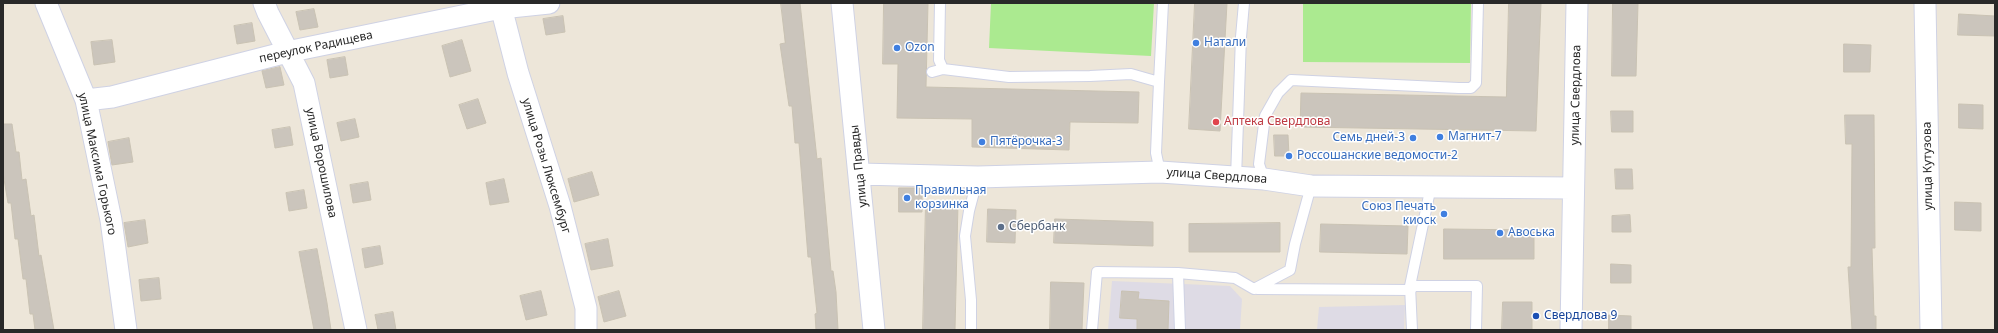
<!DOCTYPE html>
<html>
<head>
<meta charset="utf-8">
<style>
	body { margin:0 }
	#map { position:relative; width:1998px; height:333px; overflow:hidden; background:#ede6d9; font-family:"Noto Sans",sans-serif }
	canvas { display:block }
	.frame { position:absolute; inset:0; border:4px solid #292929; pointer-events:none }
</style>
</head>
<body>
<div id="map">
<canvas width="1998" height="333"></canvas>
<div class="frame"></div>
</div>
<script>
const ctx = document.querySelector('canvas').getContext('2d');
ctx.lineJoin = 'round';
function fill(path, color) { ctx.fillStyle = color; ctx.fill(path, 'evenodd'); }
function stroke(path, color, width, dash) { ctx.strokeStyle = color; ctx.lineWidth = width; ctx.lineCap = dash ? 'butt' : 'round'; ctx.setLineDash(dash || []); ctx.stroke(path); }
function label(font, color, halo, rows, align = 'center') {
  ctx.font = font + ' "Noto Sans",sans-serif'; ctx.lineWidth = 3; ctx.setLineDash([]); ctx.textBaseline = 'middle'; ctx.strokeStyle = halo; ctx.fillStyle = color; for (const [text, x, y, turn = 0] of rows) {
    ctx.save(); ctx.translate(x, y); ctx.rotate((+turn || 0) * Math.PI / 180); ctx.textAlign = isNaN(turn) ? turn : align; if (halo) ctx.strokeText(text, 0, 0); ctx.fillText(text, 0, 0); ctx.restore();
  }
}
const industrial = new Path2D(`
	M 1112,281 L 1230,286 L 1242,299 L 1240,330 L 1108,330 Z
	M 1405,305 L 1404,330 L 1317,330 L 1319,307 Z`);
const green = new Path2D(`
	M 991,3 L 1154,3 L 1151,56 L 989,48 Z
	M 1303,3 L 1471,3 L 1470,63 L 1303,62 Z`);
const building = new Path2D(`
	M 781,3 L 800,3 L 817,159 L 821,158 L 831,271 L 833,271 L 836,292 L 838,330 L 816,330 L 815,314 L 817,313 L 811,257 L 808,257 L 799,143 L 795,143 L 792,106 L 789,106 L 780,44 L 785,43 Z
	M 884,3 L 928,3 L 926,87 L 1139,92 L 1138,123 L 1070,122 L 1069,150 L 972,147 L 972,119 L 897,118 L 898,64 L 883,64 Z
	M 1195,3 L 1227,3 L 1220,131 L 1189,129 Z
	M 1509,3 L 1541,3 L 1536,131 L 1300,127 L 1301,93 L 1506,97 Z
	M 1613,3 L 1638,3 L 1636,76 L 1612,76 Z
	M 314,9 L 318,27 L 300,30 L 296,12 Z
	M 1959,14 L 1995,16 L 1995,36 L 1958,35 Z
	M 563,16 L 565,32 L 546,35 L 543,19 Z
	M 252,23 L 255,41 L 237,44 L 234,26 Z
	M 112,40 L 115,62 L 94,65 L 91,42 Z
	M 462,40 L 471,71 L 450,77 L 442,46 Z
	M 1844,44 L 1871,45 L 1870,72 L 1844,72 Z
	M 345,57 L 348,75 L 330,78 L 327,60 Z
	M 280,67 L 284,85 L 266,88 L 262,71 Z
	M 478,99 L 486,123 L 467,129 L 459,105 Z
	M 1959,104 L 1983,105 L 1983,129 L 1959,128 Z
	M 1611,111 L 1633,111 L 1633,132 L 1612,132 Z
	M 1845,115 L 1874,115 L 1875,248 L 1872,248 L 1874,316 L 1876,316 L 1876,330 L 1852,330 L 1848,267 L 1851,267 L 1852,144 L 1846,144 Z
	M 355,119 L 359,137 L 341,141 L 337,123 Z
	M 3,124 L 12,124 L 16,152 L 19,152 L 22,180 L 26,179 L 31,216 L 34,215 L 39,256 L 41,255 L 54,330 L 35,330 L 33,314 L 30,314 L 26,279 L 23,279 L 18,239 L 15,239 L 11,203 L 8,203 L 3,173 Z
	M 290,127 L 293,145 L 275,148 L 272,130 Z
	M 1274,135 L 1288,135 L 1289,156 L 1275,156 Z
	M 129,138 L 133,162 L 112,165 L 108,142 Z
	M 1615,169 L 1632,169 L 1633,189 L 1616,189 Z
	M 592,172 L 599,195 L 574,202 L 568,179 Z
	M 504,179 L 509,202 L 490,205 L 486,183 Z
	M 368,182 L 371,200 L 353,203 L 350,185 Z
	M 899,188 L 922,188 L 922,212 L 899,212 Z
	M 304,190 L 307,208 L 289,211 L 286,193 Z
	M 926,202 L 958,203 L 955,330 L 923,330 Z
	M 1955,202 L 1981,203 L 1981,231 L 1955,230 Z
	M 988,209 L 1016,210 L 1015,243 L 987,242 Z
	M 1630,215 L 1631,232 L 1612,232 L 1612,216 Z
	M 1055,219 L 1153,222 L 1153,246 L 1054,243 Z
	M 145,220 L 148,243 L 128,247 L 124,223 Z
	M 1280,223 L 1280,252 L 1189,252 L 1189,224 Z
	M 1321,224 L 1408,226 L 1407,254 L 1320,252 Z
	M 1444,229 L 1534,230 L 1534,259 L 1444,259 Z
	M 608,239 L 613,266 L 591,270 L 585,244 Z
	M 380,246 L 383,264 L 365,268 L 362,249 Z
	M 317,249 L 327,303 L 331,330 L 314,330 L 299,252 Z
	M 1611,264 L 1631,265 L 1631,283 L 1611,283 Z
	M 159,278 L 161,299 L 141,301 L 139,280 Z
	M 1051,282 L 1084,283 L 1082,330 L 1050,330 Z
	M 541,291 L 547,315 L 526,320 L 520,296 Z
	M 619,291 L 626,316 L 604,322 L 598,297 Z
	M 1122,291 L 1139,292 L 1138,299 L 1169,301 L 1168,330 L 1137,330 L 1137,319 L 1120,318 Z
	M 1503,302 L 1532,302 L 1532,330 L 1502,330 Z
	M 393,312 L 396,330 L 378,330 L 375,315 Z
	M 1609,315 L 1631,316 L 1631,330 L 1609,330 Z`);
const lane = new Path2D(`
	M 940,3 L 939,60 L 943,69
	M 932,72 L 943,69 L 1009,77 L 1090,76 L 1131,74 L 1159,82 L 1156,153 L 1160,172
	M 1159,82 L 1163,3
	M 1236,178 L 1241,37 L 1244,3
	M 1264,179 L 1259,164 L 1265,116 L 1278,93 L 1291,80 L 1459,88 L 1471,88 L 1476,83 L 1478,3
	M 1178,273 L 1180,330
	M 1410,286 L 1477,286 L 1476,330
	M 1257,289 L 1411,290
	M 971,330 L 971,300 L 965,236 L 969,211 L 978,177
	M 1092,330 L 1097,272 L 1178,273 L 1235,278 L 1254,289 L 1290,270 L 1295,244 L 1311,186
	M 1412,330 L 1410,286 L 1431,186`);
const street = new Path2D(`
	M 46,3 L 86,100 L 111,220 L 126,330
	M 264,3 L 268,13 L 304,83 L 356,330
	M 500,3 L 518,73 L 560,206 L 586,308 L 586,330
	M 842,3 L 874,330
	M 1925,3 L 1931,330
	M 86,100 L 112,97 L 287,52 L 501,8 L 549,3
	M 860,174 L 978,177 L 1160,172 L 1264,179 L 1311,186 L 1573,188
	M 1571,330 L 1577,3`);
const markers = [
	[1196,43,4,"#3f7fe0"],
	[897,48,4,"#3f7fe0"],
	[1216,122,4,"#e0444e"],
	[1440,137,4,"#3f7fe0"],
	[1413,138,4,"#3f7fe0"],
	[982,142,4,"#3f7fe0"],
	[1289,156,4,"#3f7fe0"],
	[907,198,4,"#3f7fe0"],
	[1444,214,4,"#3f7fe0"],
	[1001,227,4,"#5c6f8a"],
	[1500,233,4,"#3f7fe0"],
	[1536,316,4,"#1a4fb4"]
];
const shopNames = [
	["Натали",1204,43],
	["Ozon",905,48],
	["Магнит-7",1448,137],
	["Семь дней-3",1405,138,"right"],
	["Пятёрочка-3",990,142],
	["Россошанские ведомости-2",1297,156],
	["Правильная",915,191],
	["корзинка",915,205],
	["Союз Печать",1436,207,"right"],
	["киоск",1436,221,"right"],
	["Авоська",1508,233]
];
const streetNames = [
	["переулок Радищева",316,47,-12],
	["улица Свердлова",1576,95,-89],
	["улица Ворошилова",321,163,78],
	["улица Максима Горького",97,164,78],
	["улица Розы Люксембург",546,166,73],
	["улица Правды",859,166,-96],
	["улица Кутузова",1928,166,-91],
	["улица Свердлова",1217,176,4]
];
const healthNames = [
	["Аптека Свердлова",1224,122]
];
const serviceNames = [
	["Сбербанк",1009,227]
];
const transitNames = [
	["Свердлова 9",1544,316]
];
fill(industrial, '#dedbe5');
fill(green, '#abea90');
fill(building, '#cbc5bc');
stroke(building, '#c9c2b3', 1);
stroke(lane, '#cfd2e4', 12);
stroke(street, '#cfd2e4', 23);
stroke(lane, '#fff', 10);
stroke(street, '#fff', 21);
for (const [x, y, r, color] of markers) { const dot = new Path2D(); dot.arc(x, y, r, 0, 2 * Math.PI); ctx.fillStyle = color; ctx.fill(dot); stroke(dot, '#fff', 1.5); }
label('12px', '#366cbe', '#fff', shopNames, 'left');
label('12px', '#292929', '#fff', streetNames);
label('12px', '#be3a42', '#fff', healthNames, 'left');
label('12px', '#4e5e75', '#fff', serviceNames, 'left');
label('12px', '#164399', '#fff', transitNames, 'left');
</script>
</body>
</html>
